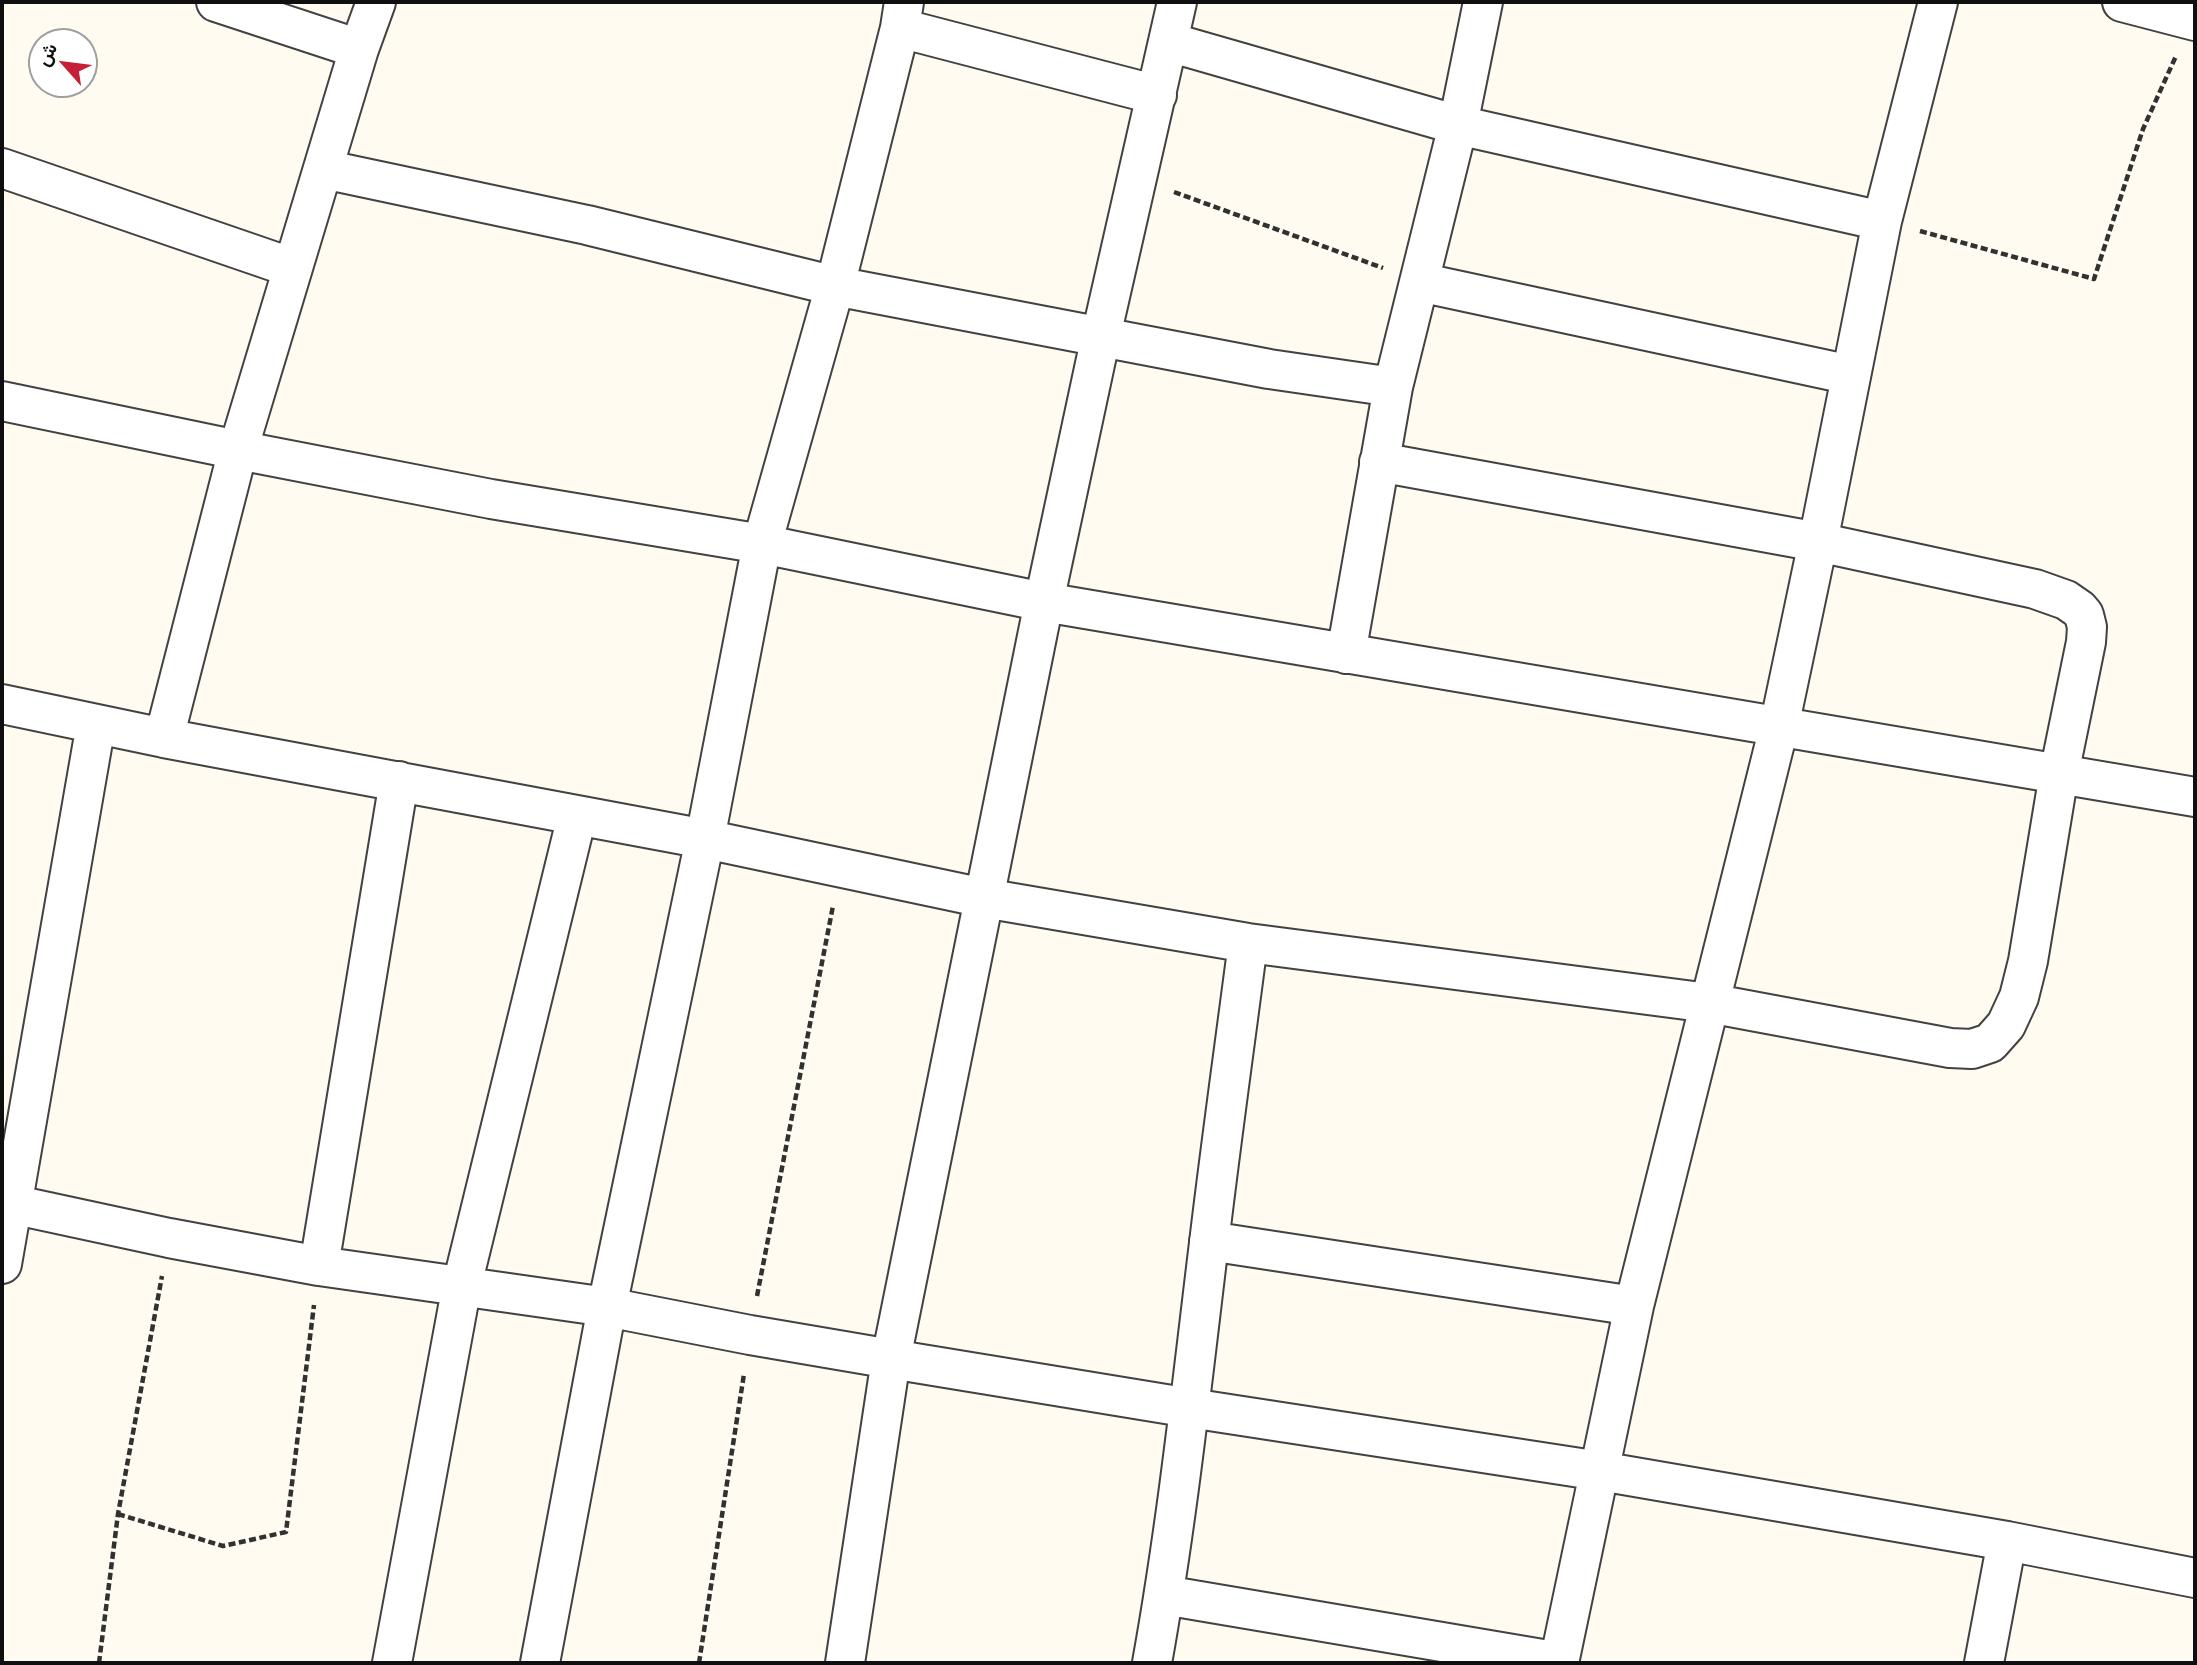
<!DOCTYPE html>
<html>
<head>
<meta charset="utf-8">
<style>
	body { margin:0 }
	#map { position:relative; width:2197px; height:1665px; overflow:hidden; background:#fffbf1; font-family:"PT Serif",Vazirmatn,serif }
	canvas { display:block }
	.frame { position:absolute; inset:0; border:4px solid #0f0f0f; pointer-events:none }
	.north { position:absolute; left:28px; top:28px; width:70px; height:70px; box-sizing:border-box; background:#fff; border:2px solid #9f9f9f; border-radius:50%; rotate:298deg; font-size:19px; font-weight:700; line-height:28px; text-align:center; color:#0f0f0f }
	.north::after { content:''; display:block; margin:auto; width:24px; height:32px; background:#c52038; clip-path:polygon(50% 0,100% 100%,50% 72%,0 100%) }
</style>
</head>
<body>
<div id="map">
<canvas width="2197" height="1665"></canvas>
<div class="frame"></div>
<div class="north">ش</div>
</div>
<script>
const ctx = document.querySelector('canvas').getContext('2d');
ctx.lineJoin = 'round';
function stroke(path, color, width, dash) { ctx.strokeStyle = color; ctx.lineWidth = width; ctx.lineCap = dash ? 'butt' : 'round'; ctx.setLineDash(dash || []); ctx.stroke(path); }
const path = new Path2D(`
	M 1174,192 L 1383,268
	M 1920,231 L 2094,279 L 2143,129 L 2176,56
	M 757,1296 L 833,906
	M 118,1514 L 223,1546 L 286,1532 L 314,1305
	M 99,1663 L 118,1514 L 162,1276
	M 699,1663 L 744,1374`);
const street = new Path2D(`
	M 216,2 L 359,49
	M 2122,2 L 2195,21
	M 900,28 L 1157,95
	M 1169,42 L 1458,125 L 1882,221
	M 2,168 L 293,268
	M 323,169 L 587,225 L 835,286 L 1269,369 L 1393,387
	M 1419,282 L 1851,375
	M 2,401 L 238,450 L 491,499 L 762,544 L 1044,602 L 2195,797
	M 1346,654 L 1393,387 L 1458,125 L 1483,2
	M 2,704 L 164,738 L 705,839 L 984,898 L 1248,943 L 1709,1003 L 1950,1048 L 1972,1049 L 1990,1043 L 2006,1025 L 2019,997 L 2028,961 L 2059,774 L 2086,642 L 2087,627 L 2084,615 L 2079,609 L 2066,600 L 2035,589 L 1818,542 L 1379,462
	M 164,738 L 238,450 L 359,49 L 376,2
	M 2,1202 L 169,1238 L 319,1266 L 607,1307 L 750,1335 L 891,1359 L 1190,1408 L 1600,1471 L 2007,1541 L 2195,1578
	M 1209,1241 L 1634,1306
	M 2,1264 L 96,724
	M 319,1266 L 399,781
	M 1164,1595 L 1560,1662
	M 392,1663 L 462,1285 L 577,816
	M 540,1663 L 607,1307 L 705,839 L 762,544 L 835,286 L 900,28 L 904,2
	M 845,1663 L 891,1359 L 1044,602 L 1101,336 L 1177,2
	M 1152,1663 C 1177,1524 1192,1383 1209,1243 C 1221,1142 1235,1043 1248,943
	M 1559,1663 L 1634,1306 L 1779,727 L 1818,542 L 1882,221 L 1938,2
	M 1984,1663 L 2007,1541`);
stroke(street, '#424242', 42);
stroke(path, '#313131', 4.5, [7, 3.5]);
stroke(street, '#fff', 38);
</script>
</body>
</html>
